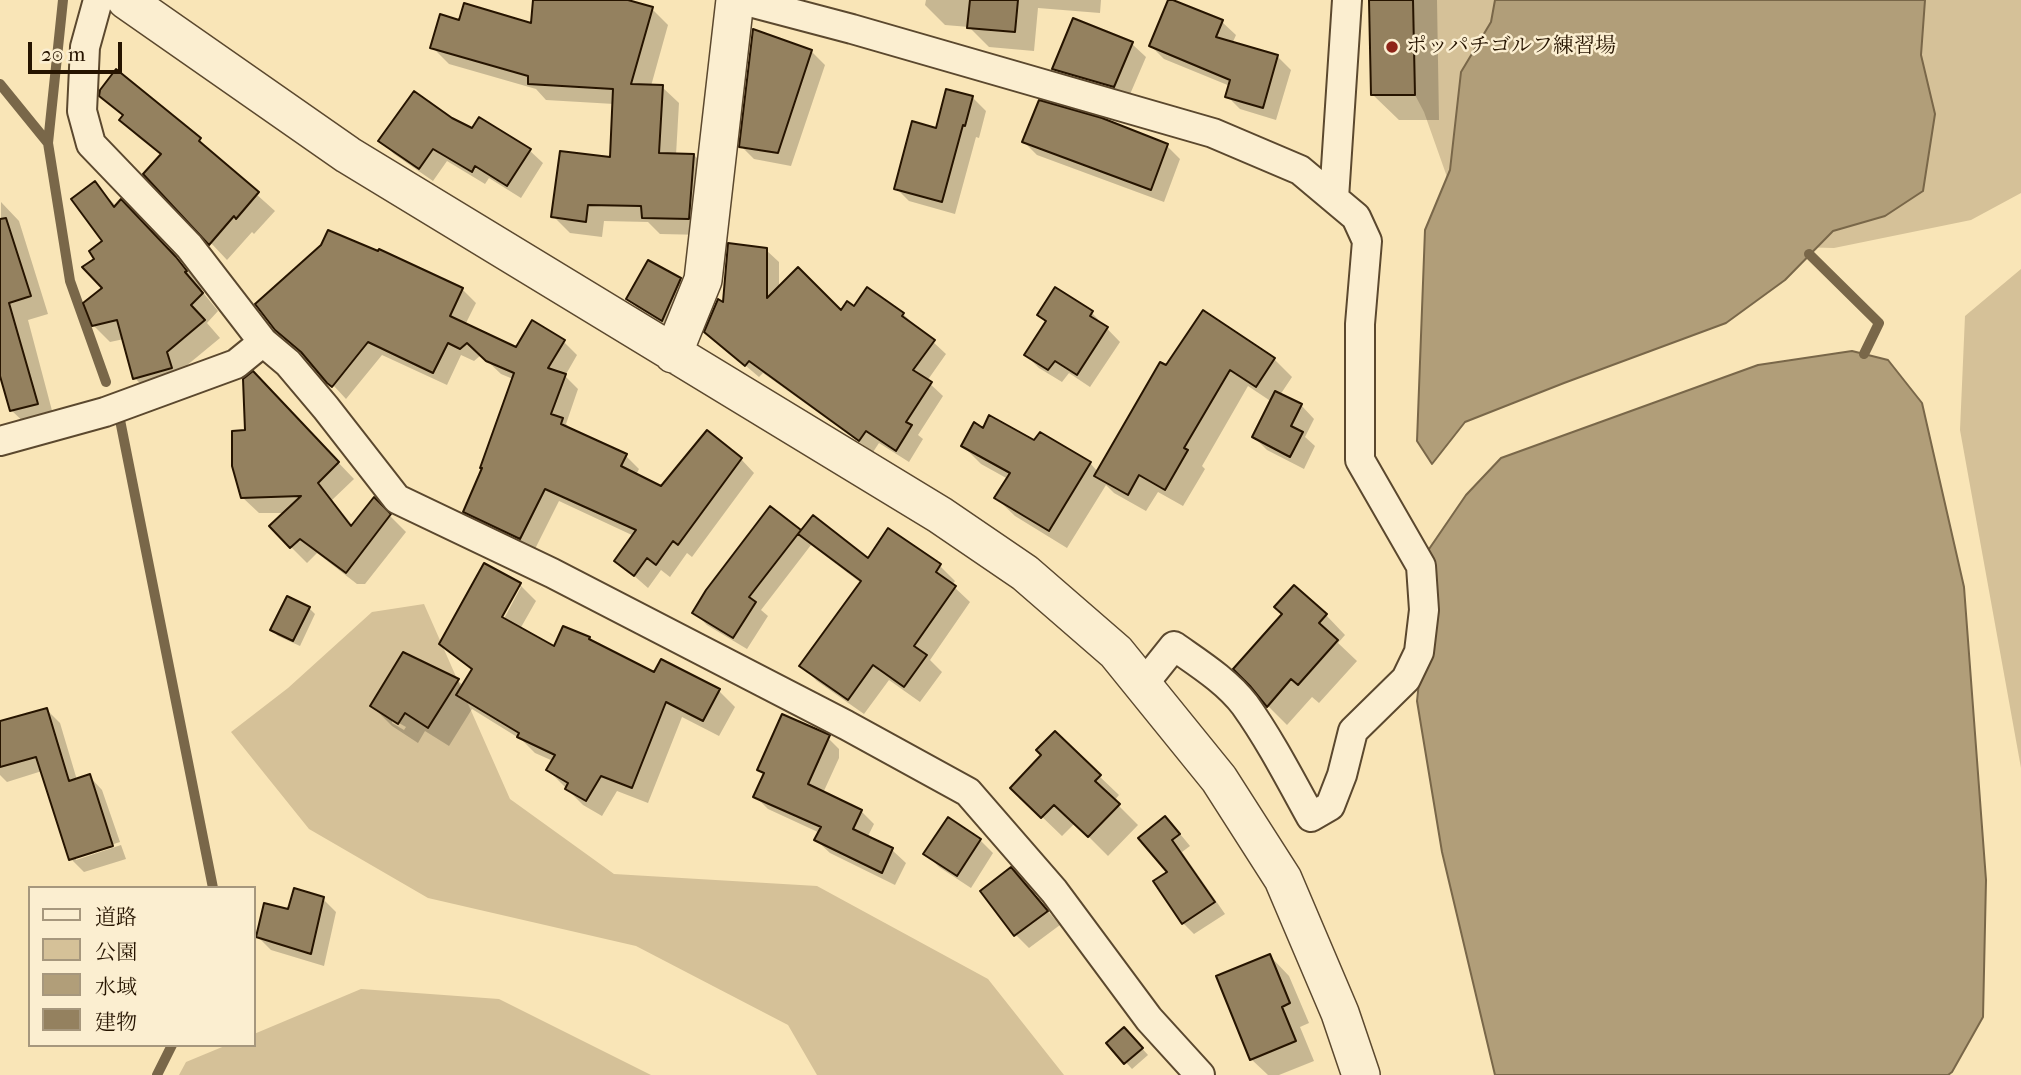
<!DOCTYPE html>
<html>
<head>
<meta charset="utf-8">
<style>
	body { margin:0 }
	#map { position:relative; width:2021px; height:1075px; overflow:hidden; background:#f9e5b7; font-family:"IM FELL French Canon","Noto Serif JP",serif }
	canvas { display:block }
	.legend { position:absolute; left:28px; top:886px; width:228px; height:161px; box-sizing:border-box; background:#fbeed0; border:2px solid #a6977d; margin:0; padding:9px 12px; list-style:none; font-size:21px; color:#261400 }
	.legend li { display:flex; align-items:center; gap:14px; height:35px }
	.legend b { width:35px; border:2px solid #a6977d }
	.scale { position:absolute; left:28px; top:42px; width:94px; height:32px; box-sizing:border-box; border:4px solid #261400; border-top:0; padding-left:9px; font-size:21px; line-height:24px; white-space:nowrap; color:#261400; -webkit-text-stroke:5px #fbeed0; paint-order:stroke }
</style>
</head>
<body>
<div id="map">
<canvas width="2021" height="1075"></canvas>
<ul class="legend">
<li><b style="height:9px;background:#fbeed0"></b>道路</li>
<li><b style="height:19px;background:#d5c198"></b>公園</li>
<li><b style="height:19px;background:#b19e79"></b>水域</li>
<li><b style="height:19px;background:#94815f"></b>建物</li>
</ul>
<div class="scale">20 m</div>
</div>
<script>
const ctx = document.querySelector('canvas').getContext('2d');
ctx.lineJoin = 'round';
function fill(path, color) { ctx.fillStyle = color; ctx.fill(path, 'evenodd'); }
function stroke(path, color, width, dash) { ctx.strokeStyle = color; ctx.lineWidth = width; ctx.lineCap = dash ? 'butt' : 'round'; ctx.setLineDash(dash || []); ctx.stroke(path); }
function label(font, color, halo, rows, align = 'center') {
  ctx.font = font + ' "IM FELL French Canon","Noto Serif JP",serif'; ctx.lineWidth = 5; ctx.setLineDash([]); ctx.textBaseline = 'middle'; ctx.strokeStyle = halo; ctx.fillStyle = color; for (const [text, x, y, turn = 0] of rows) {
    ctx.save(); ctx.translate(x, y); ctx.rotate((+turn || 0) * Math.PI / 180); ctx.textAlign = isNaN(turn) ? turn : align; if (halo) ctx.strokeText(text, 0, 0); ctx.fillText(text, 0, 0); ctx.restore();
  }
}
const green = new Path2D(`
	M 1413,0 L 2021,0 L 2021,193 L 1971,220 L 1834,248 L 1469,239 L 1424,112 L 1415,95 Z
	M 2021,269 L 2021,768 L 1960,430 L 1965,316 Z
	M 424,604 L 510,799 L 614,874 L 817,886 L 988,979 L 1064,1075 L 817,1075 L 788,1025 L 636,946 L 428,898 L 309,829 L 231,732 L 288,688 L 372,612 Z
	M 361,989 L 499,999 L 651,1075 L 179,1075 L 186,1062 L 227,1045 L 254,1045 L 254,1034 Z`);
const water = new Path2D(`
	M 1495,0 L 1925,0 L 1921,55 L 1935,114 L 1923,191 L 1885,216 L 1833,231 L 1785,280 L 1726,323 L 1564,383 L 1465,422 L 1432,464 L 1417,441 L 1425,230 L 1450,170 L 1461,72 L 1491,22 Z
	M 1852,351 L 1888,360 L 1922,403 L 1964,587 L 1986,880 L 1983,1017 L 1952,1072 L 1948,1075 L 1495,1075 L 1442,852 L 1417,701 L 1425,625 L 1427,552 L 1466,495 L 1501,458 L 1758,365 Z`);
const shadow = new Path2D(`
	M 534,0 L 621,0 L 652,9 L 668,25 L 651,86 L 662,87 L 679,103 L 676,155 L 694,155 L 710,172 L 705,235 L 660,234 L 648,222 L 604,221 L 602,237 L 570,233 L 553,216 L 612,159 L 614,104 L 546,100 L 536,89 L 449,64 L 432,47 L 460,22 L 533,26 Z
	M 926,0 L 1101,0 L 1100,13 L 1038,8 L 1034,51 L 989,47 L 969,27 L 945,25 L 925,5 Z
	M 1170,0 L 1222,22 L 1236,35 L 1232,44 L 1278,57 L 1291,70 L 1276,120 L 1240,109 L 1227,96 L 1230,86 L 1164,59 L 1151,46 Z
	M 1371,0 L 1437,0 L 1439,120 L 1399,120 L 1373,95 Z
	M 1074,20 L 1132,44 L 1146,57 L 1128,99 L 1067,82 L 1054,69 Z
	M 811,51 L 825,65 L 791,166 L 754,159 L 741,146 Z
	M 116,72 L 200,140 L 216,158 L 275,211 L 254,234 L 252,232 L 227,260 L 146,174 L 162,156 L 138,137 L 121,120 L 124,117 L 101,95 Z
	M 947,91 L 973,98 L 986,111 L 979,138 L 976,137 L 955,214 L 909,201 L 896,188 L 937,130 Z
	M 451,119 L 473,130 L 529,150 L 543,163 L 521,198 L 489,178 L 485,184 L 447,161 L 433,181 L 394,154 L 381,141 Z
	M 1024,142 L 1167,146 L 1180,159 L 1164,202 L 1037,155 Z
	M 94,183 L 117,207 L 138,218 L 193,276 L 202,288 L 201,290 L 218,311 L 207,323 L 220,338 L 151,395 L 135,378 L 124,339 L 110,342 L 94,326 L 104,288 L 96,259 L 105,241 Z
	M 1,202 L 19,221 L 48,314 L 28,320 L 55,422 L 30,428 L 11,410 L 0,370 Z
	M 766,250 L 779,262 L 779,288 L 841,312 L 854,309 L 903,314 L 946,354 L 927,381 L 943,396 L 918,435 L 923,439 L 909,462 L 879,443 L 873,452 L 763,373 L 759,377 L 706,332 Z
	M 380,251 L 462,289 L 476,303 L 465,325 L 517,349 L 564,342 L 577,355 L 565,376 L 578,389 L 566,424 L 574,432 L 626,456 L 639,469 L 636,475 L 661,488 L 741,459 L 754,473 L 692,557 L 687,553 L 670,577 L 661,570 L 648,588 L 616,560 L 634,536 L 559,501 L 534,551 L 478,525 L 465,512 L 484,469 L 513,379 L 501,374 L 481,355 L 474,361 L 461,355 L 447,385 L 382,355 L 346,399 L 309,359 L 276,329 Z
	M 680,280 L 693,293 L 675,333 L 641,312 L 628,299 Z
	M 1204,312 L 1274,359 L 1292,377 L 1280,395 L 1301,405 L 1314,419 L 1305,437 L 1315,446 L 1304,469 L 1267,450 L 1254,437 L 1272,402 L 1248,386 L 1202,466 L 1205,469 L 1183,506 L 1158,492 L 1146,511 L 1114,493 L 1106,485 L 1067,548 L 1015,516 L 996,498 L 1008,479 L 981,464 L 963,446 L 984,430 L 1035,443 L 1090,463 L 1098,472 Z
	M 1092,313 L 1120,342 L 1090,387 L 1069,373 L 1062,382 L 1039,368 L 1026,355 L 1047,322 L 1040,315 Z
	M 269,390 L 354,479 L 332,500 L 353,526 L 374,500 L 406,532 L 365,584 L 357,584 L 317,553 L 307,563 L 291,547 L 286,513 L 259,513 L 242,497 L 247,432 Z
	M 770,509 L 802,533 L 868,560 L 940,566 L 955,581 L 952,585 L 970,602 L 930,660 L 942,672 L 920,702 L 889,680 L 864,714 L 817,681 L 802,666 L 861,583 L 811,545 L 761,610 L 768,616 L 747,649 L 707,625 L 694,612 Z
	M 520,585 L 536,601 L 520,629 L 555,648 L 589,638 L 594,643 L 655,674 L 719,691 L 735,707 L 719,736 L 682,717 L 648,803 L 617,791 L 602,816 L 583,805 L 548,770 L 553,761 L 535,753 L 522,740 L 472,709 L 449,746 L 425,731 L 418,743 L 392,726 L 372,706 L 458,681 L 464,686 L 473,671 L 441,643 ZM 517,587 L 521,587 L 500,626 L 497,624 ZM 392,719 L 406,727 L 404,730 L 392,723 Z
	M 309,608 L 315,614 L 300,646 L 278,636 L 272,630 Z
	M 1326,615 L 1345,635 L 1338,643 L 1357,661 L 1319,703 L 1312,697 L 1287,725 L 1268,706 L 1254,687 Z
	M 47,710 L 60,723 L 77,780 L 89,776 L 102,790 L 120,842 L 76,856 L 76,860 L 121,845 L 126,859 L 84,872 L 71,859 L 42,771 L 7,782 L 0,775 L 0,723 Z
	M 825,735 L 839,749 L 839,758 L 823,793 L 861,811 L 874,824 L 867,838 L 892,850 L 906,863 L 895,885 L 830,853 L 816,840 L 820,833 L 768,809 L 755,796 L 765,775 L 759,769 Z
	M 1099,776 L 1119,795 L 1114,801 L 1138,825 L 1108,856 L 1075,823 L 1062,836 L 1012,788 Z
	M 1176,829 L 1190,846 L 1182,852 L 1225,914 L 1194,934 L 1183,923 L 1170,873 L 1140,838 Z
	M 980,840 L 993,853 L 971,888 L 939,867 L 926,854 Z
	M 1011,869 L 1060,925 L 1029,948 L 1016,935 Z
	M 323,899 L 336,912 L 324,966 L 271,950 L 258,937 L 290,911 Z
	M 1270,956 L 1289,976 L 1309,1023 L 1300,1027 L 1314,1061 L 1279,1075 L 1268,1075 L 1251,1059 Z
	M 1130,1035 L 1148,1055 L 1132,1069 L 1108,1043 Z`);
const stream = new Path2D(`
	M 63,0 L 48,143 L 70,281 L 106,382
	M 0,84 L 48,143
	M 1809,254 L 1879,323 L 1864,354
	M 120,420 L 213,888
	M 157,1075 L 172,1045`);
const building = new Path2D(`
	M 533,0 L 628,0 L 653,7 L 631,84 L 663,85 L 659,153 L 694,154 L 689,219 L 642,218 L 641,206 L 588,205 L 586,222 L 551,217 L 560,151 L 610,157 L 613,89 L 528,84 L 528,76 L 430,48 L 440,14 L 459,20 L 464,3 L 531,23 Z
	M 970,0 L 1018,0 L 1015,32 L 967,28 Z
	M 1168,0 L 1173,0 L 1223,20 L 1216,37 L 1278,55 L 1263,108 L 1225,97 L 1230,80 L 1149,46 Z
	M 1369,0 L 1413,0 L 1415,95 L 1371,95 Z
	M 1073,18 L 1133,42 L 1114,87 L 1052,69 Z
	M 753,29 L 812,50 L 778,153 L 739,147 Z
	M 116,69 L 201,138 L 199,141 L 259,192 L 236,219 L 234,216 L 209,245 L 143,174 L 161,154 L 119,120 L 123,115 L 99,96 L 100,90 Z
	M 946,89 L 973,96 L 965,126 L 963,125 L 942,202 L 894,189 L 912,121 L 936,128 Z
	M 414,91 L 452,118 L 472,128 L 479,117 L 531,149 L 507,186 L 475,166 L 472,172 L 433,149 L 419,169 L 378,141 Z
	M 1039,100 L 1102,118 L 1168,144 L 1151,190 L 1022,142 Z
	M 95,181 L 114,207 L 121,199 L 176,257 L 187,271 L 185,272 L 203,293 L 191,305 L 205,320 L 167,352 L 172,368 L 133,379 L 117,320 L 92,326 L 83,303 L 102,288 L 82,267 L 94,259 L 89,251 L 102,241 L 71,199 Z
	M 6,218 L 31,296 L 9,303 L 38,404 L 10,411 L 0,376 L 0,219 Z
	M 328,230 L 378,251 L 379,249 L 463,288 L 450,316 L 516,347 L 532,320 L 565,340 L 548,368 L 566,374 L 551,414 L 563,418 L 561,424 L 627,454 L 621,466 L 661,486 L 707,430 L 742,458 L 678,545 L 673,541 L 656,565 L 647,558 L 634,576 L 614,561 L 636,530 L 545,489 L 520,539 L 463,512 L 482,468 L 480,468 L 514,373 L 486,361 L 467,343 L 460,349 L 448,343 L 433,373 L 368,342 L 332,387 L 327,383 L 301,352 L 275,330 L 255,304 L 321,245 Z
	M 728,243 L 767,248 L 767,298 L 798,267 L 841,310 L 847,301 L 854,306 L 867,287 L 904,313 L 902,316 L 935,340 L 913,370 L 932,382 L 906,422 L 912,425 L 896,451 L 866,431 L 859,441 L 749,361 L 745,366 L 704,332 L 718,299 L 723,302 Z
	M 648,260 L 681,278 L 662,321 L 626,299 Z
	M 1055,287 L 1093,311 L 1090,316 L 1108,327 L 1077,375 L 1055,361 L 1048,370 L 1024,355 L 1046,321 L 1037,315 Z
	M 1203,310 L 1275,358 L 1256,387 L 1230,370 L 1184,448 L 1188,450 L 1165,490 L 1139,475 L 1128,495 L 1094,476 L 1160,362 L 1166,365 Z
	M 253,371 L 339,462 L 318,483 L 351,526 L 374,497 L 391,514 L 346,573 L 300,539 L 290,548 L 269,526 L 301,496 L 241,498 L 232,466 L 232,431 L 245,430 L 243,379 Z
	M 1275,391 L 1302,404 L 1291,426 L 1303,432 L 1290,457 L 1252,437 Z
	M 989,415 L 1034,440 L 1040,432 L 1091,462 L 1049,531 L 994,498 L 1010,473 L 961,446 L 974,422 L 983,428 Z
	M 770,506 L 801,530 L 749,597 L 756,602 L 733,638 L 692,613 L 706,590 Z
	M 813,515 L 868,558 L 888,528 L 941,564 L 936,572 L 956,586 L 914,646 L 927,655 L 904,687 L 873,665 L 848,700 L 799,666 L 861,581 L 798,534 Z
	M 484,563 L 521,583 L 502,617 L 554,646 L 563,626 L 590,637 L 589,639 L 654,672 L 661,659 L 720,689 L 703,721 L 666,702 L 632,788 L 601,776 L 586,801 L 565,789 L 568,783 L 546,770 L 555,755 L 517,737 L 519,733 L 456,695 L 472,669 L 439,644 Z
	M 1294,585 L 1327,614 L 1319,623 L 1338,640 L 1298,685 L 1291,679 L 1267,707 L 1250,686 L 1233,669 L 1282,614 L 1274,607 Z
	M 287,596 L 310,607 L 293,641 L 270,630 Z
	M 403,652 L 459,679 L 428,728 L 405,713 L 398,724 L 370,706 Z
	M 47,708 L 69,781 L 90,774 L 113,846 L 69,860 L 36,757 L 0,767 L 0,721 Z
	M 782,714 L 830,735 L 808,784 L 862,810 L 853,829 L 893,848 L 882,873 L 814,840 L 821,827 L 753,797 L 764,773 L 757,770 Z
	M 1055,731 L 1101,775 L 1095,781 L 1120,804 L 1088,837 L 1054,805 L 1041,818 L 1010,788 L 1041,755 L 1036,750 Z
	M 1165,816 L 1180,834 L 1172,840 L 1215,902 L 1182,924 L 1153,881 L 1167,872 L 1138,838 Z
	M 948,817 L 981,839 L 957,876 L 923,854 Z
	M 1011,867 L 1048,911 L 1014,936 L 980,891 Z
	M 294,888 L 324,897 L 311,954 L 256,937 L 264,903 L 288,909 Z
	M 1270,954 L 1290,1003 L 1282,1007 L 1296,1041 L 1250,1060 L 1216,976 Z
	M 1124,1027 L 1143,1048 L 1124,1064 L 1106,1043 Z`);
const minor = new Path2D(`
	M 742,0 L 852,29 L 1213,133 L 1300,170 L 1356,217 L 1367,241 L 1360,324 L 1360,460 L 1421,566 L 1424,610 L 1419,652 L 1406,679 L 1353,731 L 1342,775 L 1330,806 L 1311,817 C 1290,779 1270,740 1245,705 C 1227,681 1198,663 1174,646 L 1142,686
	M 1334,198 L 1347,0
	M 263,342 L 288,363 L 326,408 L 397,499 L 552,573 L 846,725 L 968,792 L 1054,891 L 1149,1019 L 1200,1075
	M 0,441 L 105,412 L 236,364 L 263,342 L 189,246 L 91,144 L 82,111 L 85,47 L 98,0`);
const tertiary = new Path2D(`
	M 126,0 L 348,155 L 940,515 L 1025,573 L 1116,652 L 1219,779 L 1283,879 L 1340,1013 L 1361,1075
	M 673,354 L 703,280 L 735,0`);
const markers = [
	[1392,47,7,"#8f2418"]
];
const poiNames = [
	["ポッパチゴルフ練習場",1406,47]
];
fill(green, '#d5c198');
fill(water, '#b19e79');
stroke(water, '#796749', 2);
fill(shadow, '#0003');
stroke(stream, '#796749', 10);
fill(building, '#94815f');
stroke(building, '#261400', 2);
stroke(minor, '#5b482e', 32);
stroke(tertiary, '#5b482e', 40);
stroke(minor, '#fbeed0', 28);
stroke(tertiary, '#fbeed0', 37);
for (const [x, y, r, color] of markers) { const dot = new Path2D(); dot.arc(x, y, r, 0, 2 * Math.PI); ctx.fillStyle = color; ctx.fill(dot); stroke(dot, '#fbeed0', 2.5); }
label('21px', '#261400', '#fbeed0', poiNames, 'left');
</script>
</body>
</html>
